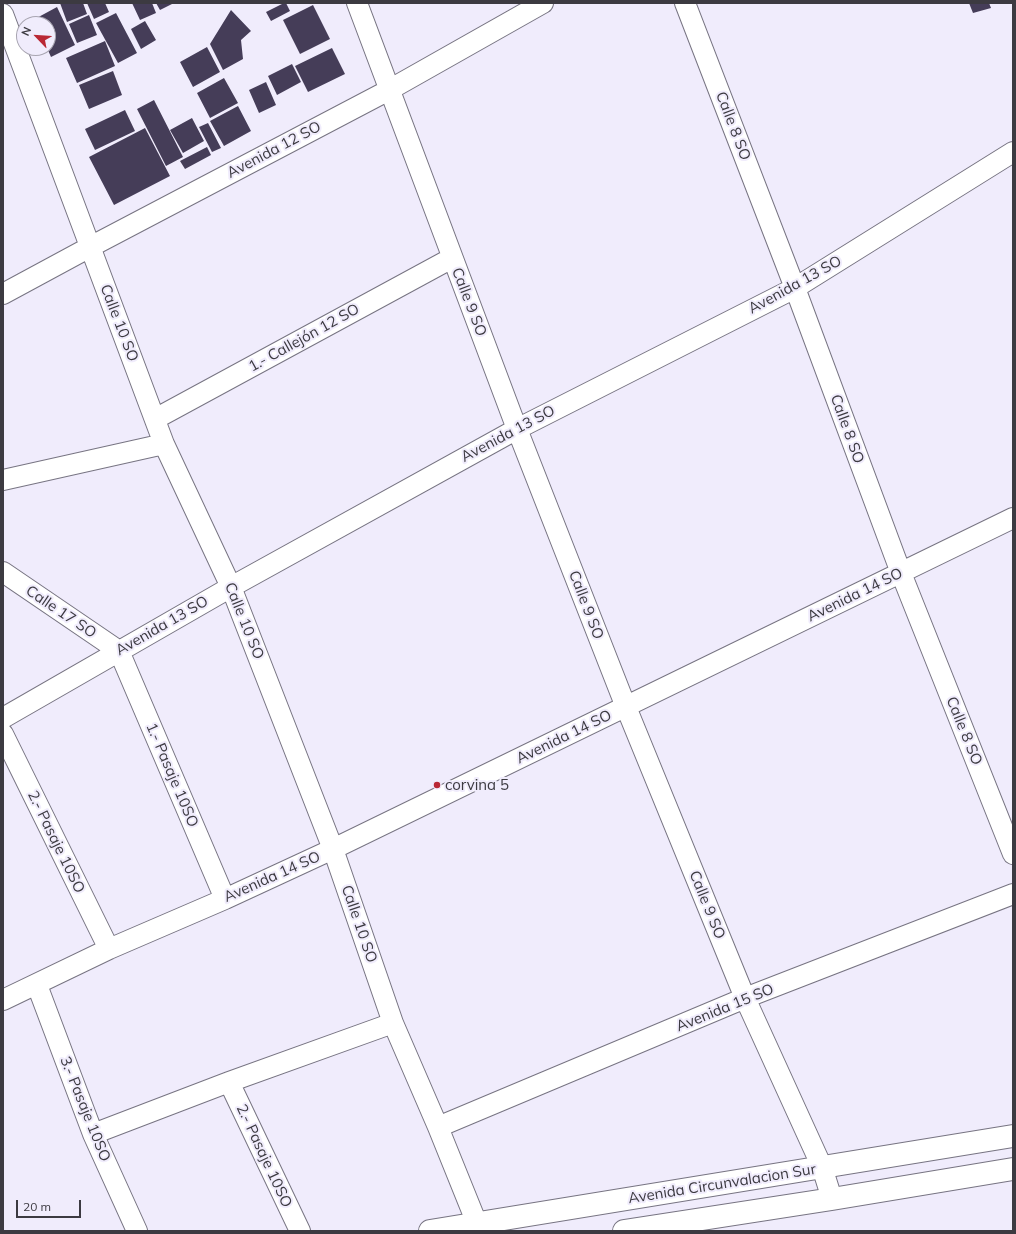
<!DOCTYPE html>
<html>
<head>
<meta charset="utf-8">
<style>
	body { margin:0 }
	#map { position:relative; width:1016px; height:1234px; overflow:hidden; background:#f0ecfc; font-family:Mulish,sans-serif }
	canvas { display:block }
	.frame { position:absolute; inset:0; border:4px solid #3c3a41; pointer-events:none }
	.north { position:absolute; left:16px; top:16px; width:40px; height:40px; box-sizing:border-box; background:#f0ecfc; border:1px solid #a8a5b1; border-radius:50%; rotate:295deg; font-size:11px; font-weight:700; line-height:16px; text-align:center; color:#3c3a41 }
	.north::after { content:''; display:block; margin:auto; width:14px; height:18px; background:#b92835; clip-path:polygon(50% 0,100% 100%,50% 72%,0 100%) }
	.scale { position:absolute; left:16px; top:1200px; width:65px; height:18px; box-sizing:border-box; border:2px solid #3c3a41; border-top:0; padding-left:5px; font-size:12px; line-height:14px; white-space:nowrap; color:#3c3a41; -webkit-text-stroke:3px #f0ecfc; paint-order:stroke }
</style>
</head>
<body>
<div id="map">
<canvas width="1016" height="1234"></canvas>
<div class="frame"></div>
<div class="north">N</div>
<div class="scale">20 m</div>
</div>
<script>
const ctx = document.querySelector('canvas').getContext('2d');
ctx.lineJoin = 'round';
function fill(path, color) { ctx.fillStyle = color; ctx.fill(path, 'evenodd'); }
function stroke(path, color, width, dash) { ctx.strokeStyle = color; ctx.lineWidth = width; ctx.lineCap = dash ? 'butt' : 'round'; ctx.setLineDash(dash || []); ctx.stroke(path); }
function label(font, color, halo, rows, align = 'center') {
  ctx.font = font + ' Mulish,sans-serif'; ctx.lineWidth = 4; ctx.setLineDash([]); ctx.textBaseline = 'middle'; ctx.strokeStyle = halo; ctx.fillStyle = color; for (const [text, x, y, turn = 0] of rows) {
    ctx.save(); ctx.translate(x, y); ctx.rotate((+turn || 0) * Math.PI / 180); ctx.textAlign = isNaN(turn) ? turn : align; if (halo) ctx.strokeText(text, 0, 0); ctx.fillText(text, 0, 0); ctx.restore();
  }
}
const building = new Path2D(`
	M 60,3 L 83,3 L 87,14 L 67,22 Z
	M 87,3 L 105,3 L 109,12 L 94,19 Z
	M 132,3 L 152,3 L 156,13 L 140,20 Z
	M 156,3 L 174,3 L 160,10 Z
	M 284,3 L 286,3 L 290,11 L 271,21 L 266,12 Z
	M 969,3 L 989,3 L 991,8 L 973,13 Z
	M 313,5 L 330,39 L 300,54 L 283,20 Z
	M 57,7 L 75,45 L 51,57 L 47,48 L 48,48 L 48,24 L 35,24 L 33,20 Z
	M 231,10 L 251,31 L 241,40 L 243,59 L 223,70 L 210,44 Z
	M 116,13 L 137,53 L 118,63 L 96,23 Z
	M 89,15 L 97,35 L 77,43 L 69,24 Z
	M 145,21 L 156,40 L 141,49 L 131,29 Z
	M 105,41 L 115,66 L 77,83 L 66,58 Z
	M 207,47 L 220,72 L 193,87 L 180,62 Z
	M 332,48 L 345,74 L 308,92 L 295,66 Z
	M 292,64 L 301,82 L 277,95 L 268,76 Z
	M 113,71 L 122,95 L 89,109 L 79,85 Z
	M 224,78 L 238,103 L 210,118 L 197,93 Z
	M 266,82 L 276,105 L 259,113 L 249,90 Z
	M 154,100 L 183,157 L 166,166 L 137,109 Z
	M 238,106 L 251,131 L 224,146 L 210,121 Z
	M 125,110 L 135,131 L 95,150 L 85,129 Z
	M 192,118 L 204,141 L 183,153 L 170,130 Z
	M 208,123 L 221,148 L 212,152 L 199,127 Z
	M 145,128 L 170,176 L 114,205 L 89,157 Z
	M 207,147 L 211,155 L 185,169 L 180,161 Z`);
const minor = new Path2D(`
	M 357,3 L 517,429 L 626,707 L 745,998 L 822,1167 L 832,1199
	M 685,3 L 795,288 L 901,573 L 1013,854
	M 3,14 L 164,444 L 231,587 L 333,849 L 393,1023 L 438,1127 L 480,1231
	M 3,294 L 90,247 L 389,90 L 543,3
	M 155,419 L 452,258
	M 3,480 L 164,444
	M 3,572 L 119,651 L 225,899
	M 3,718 L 231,587 L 517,429 L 795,288 L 1013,152
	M 3,734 L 109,949
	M 37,985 L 93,1134 L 137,1231
	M 3,1000 L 109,949 L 225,899 L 333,849 L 1013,518
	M 229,1082 L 300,1231
	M 438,1127 L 745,998 L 1013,894
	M 93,1134 L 229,1082 L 393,1023`);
const secondary = new Path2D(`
	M 430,1231 L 1013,1136
	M 624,1231 L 832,1199 L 1013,1169`);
const markers = [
	[437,785,4,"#b92835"]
];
const streetNames = [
	["Calle 8 SO",733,126,69],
	["Avenida 12 SO",274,150,-28],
	["Avenida 13 SO",795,285,-29],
	["Calle 9 SO",469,302,69],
	["Calle 10 SO",119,323,69],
	["1.- Callejón 12 SO",304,338,-29],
	["Calle 8 SO",847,429,70],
	["Avenida 13 SO",508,434,-28],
	["Avenida 14 SO",855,595,-26],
	["Calle 9 SO",586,605,69],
	["Calle 17 SO",61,612,34],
	["Calle 10 SO",244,621,68],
	["Avenida 13 SO",162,626,-30],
	["Calle 8 SO",964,731,68],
	["Avenida 14 SO",564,737,-26],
	["1.- Pasaje 10SO",172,775,67],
	["2.- Pasaje 10SO",56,842,64],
	["Avenida 14 SO",272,877,-24],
	["Calle 9 SO",707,905,68],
	["Calle 10 SO",359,924,71],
	["Avenida 15 SO",725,1008,-22],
	["3.- Pasaje 10SO",85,1109,68],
	["2.- Pasaje 10SO",264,1156,65],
	["Avenida Circunvalacion Sur",722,1184,-9]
];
const poiNames = [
	["corvina 5",445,785]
];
fill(building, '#453d58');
stroke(minor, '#777482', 22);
stroke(secondary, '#777482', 24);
stroke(minor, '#fff', 20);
stroke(secondary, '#fff', 22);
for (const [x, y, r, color] of markers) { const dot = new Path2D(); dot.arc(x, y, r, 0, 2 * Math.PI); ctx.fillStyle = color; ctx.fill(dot); stroke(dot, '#f0ecfc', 1.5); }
label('15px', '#3c3a41', '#f0ecfc', streetNames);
label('15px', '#3c3a41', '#f0ecfc', poiNames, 'left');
</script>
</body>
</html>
